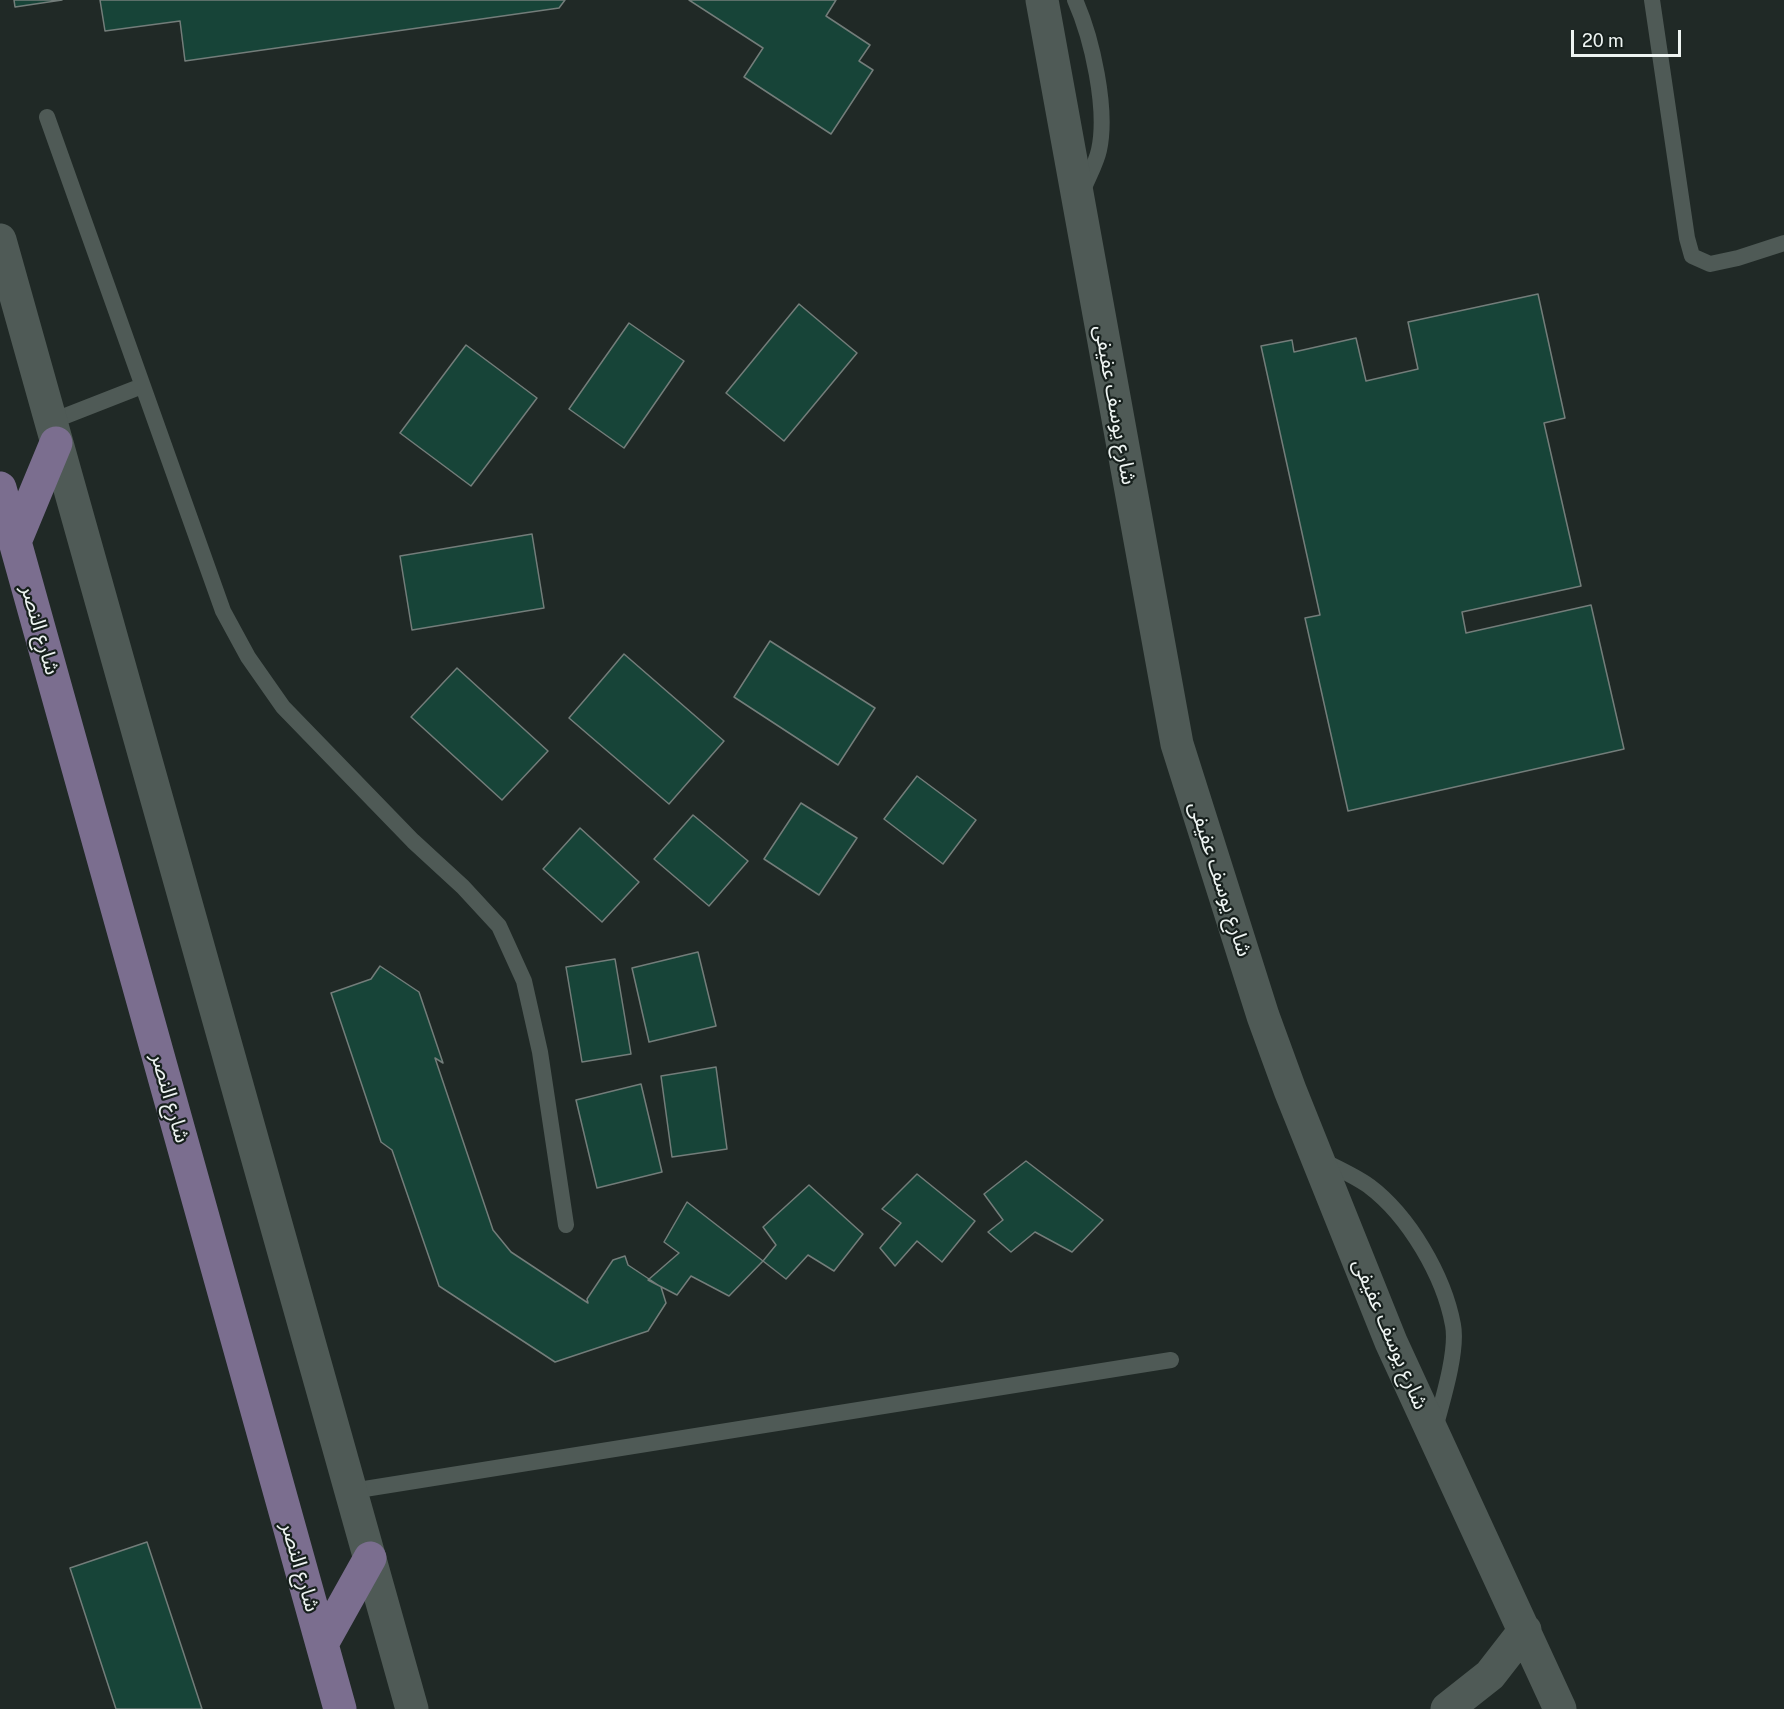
<!DOCTYPE html>
<html>
<head>
<meta charset="utf-8">
<style>
	body { margin:0 }
	#map { position:relative; width:1784px; height:1709px; overflow:hidden; background:#202926; font-family:"Public Sans",sans-serif }
	canvas { display:block }
	.scale { position:absolute; left:1571px; top:30px; width:110px; height:27px; box-sizing:border-box; border:3px solid #eef4f2; border-top:0; padding-left:8px; font-size:18px; line-height:21px; white-space:nowrap; color:#eef4f2; -webkit-text-stroke:4px #17201d; paint-order:stroke }
</style>
</head>
<body>
<div id="map">
<canvas width="1784" height="1709"></canvas>
<div class="scale">20 m</div>
</div>
<script>
const ctx = document.querySelector('canvas').getContext('2d');
ctx.lineJoin = 'round';
function fill(path, color) { ctx.fillStyle = color; ctx.fill(path, 'evenodd'); }
function stroke(path, color, width, dash) { ctx.strokeStyle = color; ctx.lineWidth = width; ctx.lineCap = dash ? 'butt' : 'round'; ctx.setLineDash(dash || []); ctx.stroke(path); }
function label(font, color, halo, rows, align = 'center') {
  ctx.font = font + ' "Public Sans","Noto Sans Arabic",sans-serif'; ctx.lineWidth = 4.5; ctx.setLineDash([]); ctx.textBaseline = 'middle'; ctx.strokeStyle = halo; ctx.fillStyle = color; for (const [text, x, y, turn = 0] of rows) {
    ctx.save(); ctx.translate(x, y); ctx.rotate((+turn || 0) * Math.PI / 180); ctx.textAlign = isNaN(turn) ? turn : align; if (halo) ctx.strokeText(text, 0, 0); ctx.fillText(text, 0, 0); ctx.restore();
  }
}
const building = new Path2D(`
	M 14,0 L 62,0 L 15,7 Z
	M 100,0 L 565,0 L 559,8 L 185,61 L 180,21 L 105,31 Z
	M 689,0 L 836,0 L 826,16 L 870,45 L 859,61 L 873,70 L 831,134 L 744,77 L 763,48 Z
	M 1538,294 L 1565,418 L 1544,423 L 1581,586 L 1462,612 L 1466,633 L 1591,605 L 1624,749 L 1348,811 L 1305,618 L 1320,615 L 1261,346 L 1292,340 L 1294,352 L 1356,338 L 1366,381 L 1418,369 L 1408,322 Z
	M 799,304 L 857,353 L 784,441 L 726,393 Z
	M 629,323 L 684,361 L 624,448 L 569,409 Z
	M 466,345 L 537,398 L 471,486 L 400,433 Z
	M 532,534 L 544,608 L 412,630 L 400,556 Z
	M 770,641 L 875,708 L 838,765 L 734,697 Z
	M 624,654 L 724,741 L 669,804 L 569,718 Z
	M 457,668 L 548,751 L 502,800 L 411,717 Z
	M 917,776 L 976,820 L 943,864 L 884,819 Z
	M 801,803 L 857,838 L 819,895 L 764,859 Z
	M 693,815 L 748,861 L 709,906 L 654,859 Z
	M 580,828 L 639,882 L 602,922 L 543,869 Z
	M 698,952 L 716,1026 L 649,1042 L 632,968 Z
	M 615,959 L 631,1054 L 582,1062 L 566,967 Z
	M 380,966 L 419,992 L 443,1063 L 435,1058 L 493,1230 L 511,1252 L 588,1303 L 587,1299 L 613,1260 L 625,1256 L 628,1265 L 661,1287 L 666,1303 L 648,1331 L 555,1362 L 439,1286 L 392,1150 L 381,1142 L 331,993 L 371,979 Z
	M 716,1067 L 727,1149 L 672,1157 L 661,1076 Z
	M 641,1084 L 662,1172 L 597,1188 L 576,1100 Z
	M 1026,1161 L 1103,1220 L 1072,1252 L 1035,1232 L 1011,1252 L 988,1232 L 1003,1220 L 984,1194 Z
	M 917,1174 L 975,1221 L 942,1262 L 917,1241 L 895,1266 L 880,1248 L 901,1223 L 882,1209 Z
	M 809,1185 L 863,1234 L 834,1271 L 808,1255 L 786,1279 L 763,1261 L 776,1245 L 763,1227 Z
	M 687,1202 L 763,1261 L 729,1296 L 691,1276 L 677,1295 L 648,1280 L 679,1253 L 664,1242 Z
	M 147,1542 L 202,1709 L 116,1709 L 70,1568 Z`);
const service = new Path2D(`
	M 1075,0 C 1092,38 1108,109 1099,150 C 1096,164 1087,179 1082,193
	M 1652,0 L 1687,238 L 1692,256 L 1710,264 L 1738,258 L 1784,243
	M 47,117 L 223,611 L 248,657 L 283,707 L 413,841 L 463,887 L 499,926 L 524,981 L 540,1052 L 566,1225
	M 50,422 L 142,386
	M 1321,1160 C 1337,1168 1355,1176 1369,1186 C 1409,1216 1444,1276 1453,1325 C 1458,1351 1442,1402 1435,1428
	M 352,1491 L 1171,1360`);
const tertiary = new Path2D(`
	M 1042,0 L 1177,744 L 1263,1016 L 1290,1090 L 1391,1342 L 1560,1709
	M 0,240 L 412,1709
	M 1447,1709 L 1490,1675 L 1525,1630`);
const primary = new Path2D(`
	M 0,488 L 340,1709
	M 15,542 L 56,443
	M 322,1644 L 370,1558`);
const streetNames = [
	["شارع يوسف عفيفى",1115,405,80],
	["شارع النصر",40,630,74],
	["شارع يوسف عفيفى",1220,879,72],
	["شارع النصر",170,1098,74],
	["شارع يوسف عفيفى",1390,1334,67],
	["شارع النصر",300,1567,74]
];
fill(building, '#174438');
stroke(building, '#737d7a', 1.5);
stroke(service, '#4f5a56', 16);
stroke(tertiary, '#4f5a56', 33);
stroke(primary, '#7b6e8f', 33);
label('21px', '#eef4f2', '#17201d', streetNames);
</script>
</body>
</html>
